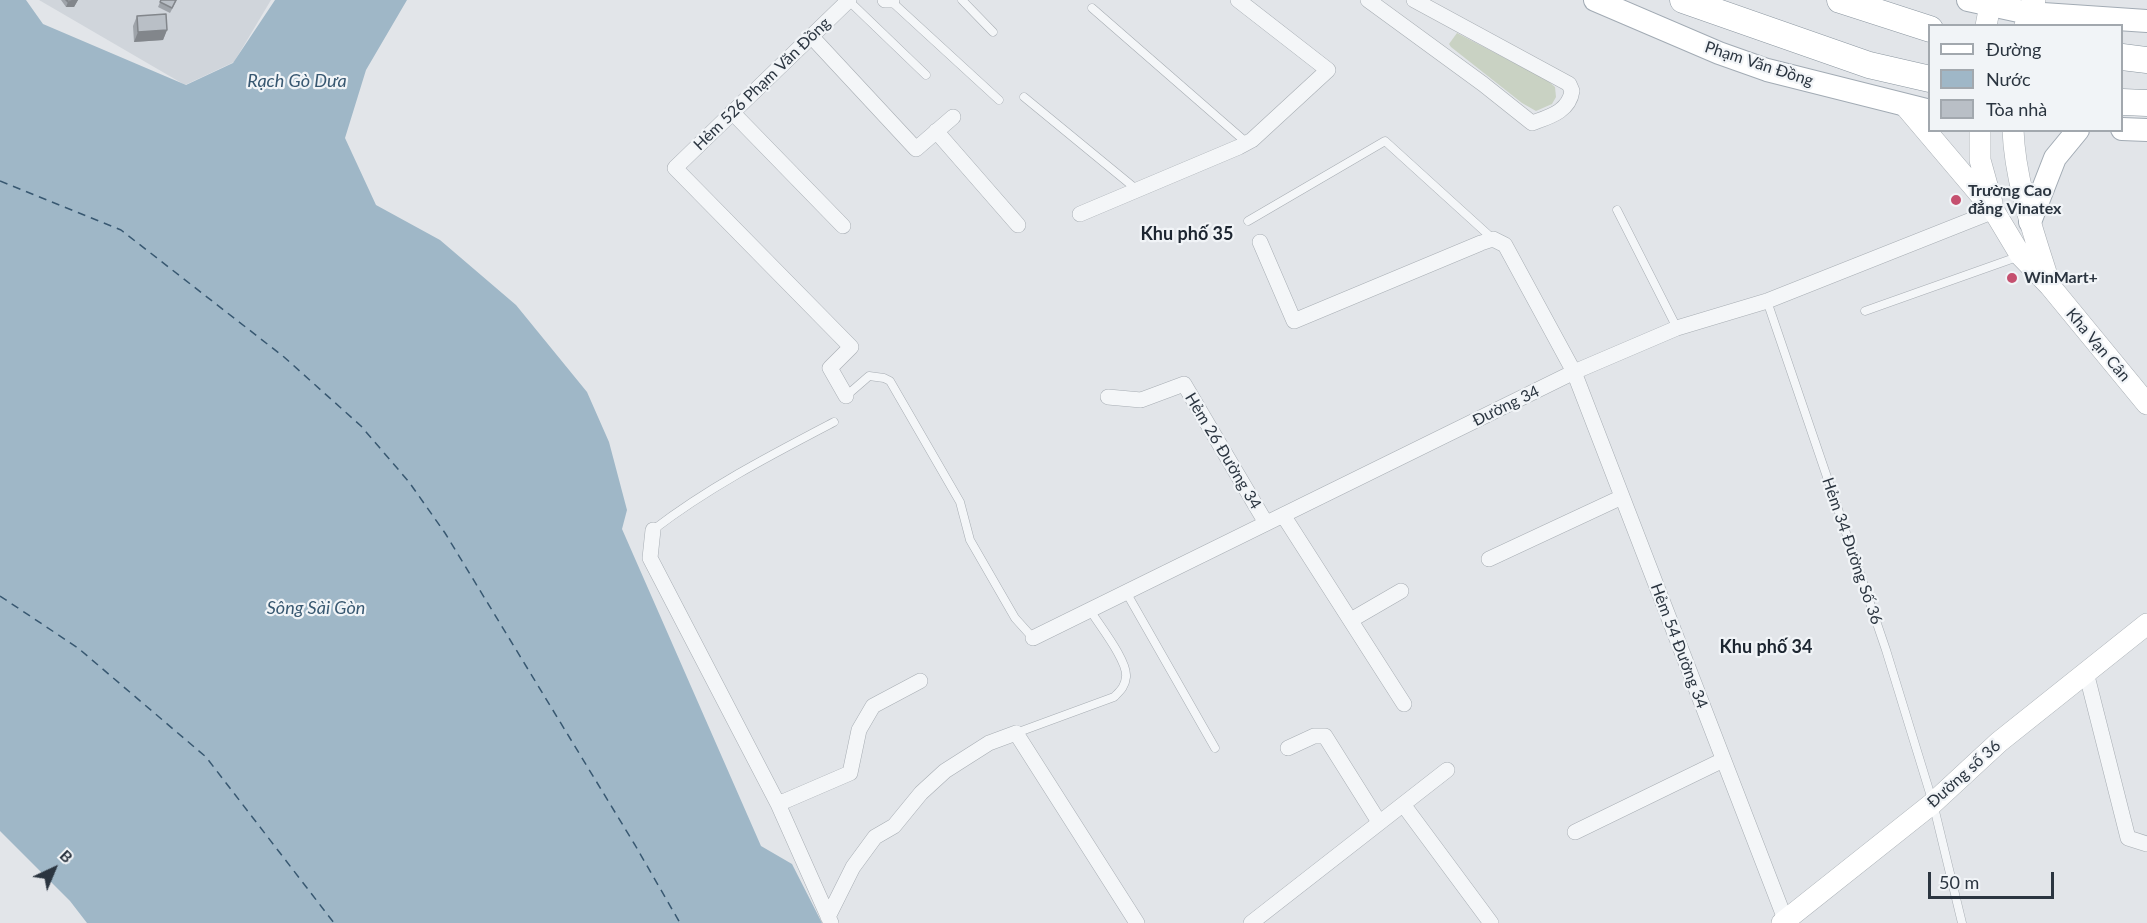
<!DOCTYPE html>
<html>
<head>
<meta charset="utf-8">
<style>
	body { margin:0 }
	#map { position:relative; width:2147px; height:923px; overflow:hidden; background:#e2e5e9; font-family:Lato,sans-serif }
	canvas { display:block }
	.legend { position:absolute; left:1928px; top:24px; width:195px; height:108px; box-sizing:border-box; background:#f1f4f7; border:2px solid #a2a8ae; margin:0; padding:8px 10px; list-style:none; font-size:18px; color:#2b3540 }
	.legend li { display:flex; align-items:center; gap:12px; height:30px }
	.legend b { width:30px; border:2px solid #a2a8ae }
	.north { position:absolute; left:24px; top:839px; width:60px; height:60px; -webkit-text-stroke:4px #f1f4f7; paint-order:stroke; rotate:44deg; font-size:16px; font-weight:700; line-height:24px; text-align:center; color:#2b3540 }
	.north::after { content:''; display:block; margin:auto; width:21px; height:27px; background:#2b3540; clip-path:polygon(50% 0,100% 100%,50% 72%,0 100%) }
	.scale { position:absolute; left:1928px; top:872px; width:126px; height:27px; box-sizing:border-box; border:3px solid #2b3540; border-top:0; padding-left:8px; font-size:18px; line-height:21px; white-space:nowrap; color:#2b3540; -webkit-text-stroke:4px #f1f4f7; paint-order:stroke }
</style>
</head>
<body>
<div id="map">
<canvas width="2147" height="923"></canvas>
<ul class="legend">
<li><b style="height:8px;background:#fff"></b>Đường</li>
<li><b style="height:16px;background:#9fb7c7"></b>Nước</li>
<li><b style="height:16px;background:#b9bfc6"></b>Tòa nhà</li>
</ul>
<div class="north">B</div>
<div class="scale">50 m</div>
</div>
<script>
const ctx = document.querySelector('canvas').getContext('2d');
ctx.lineJoin = 'round';
function fill(path, color) { ctx.fillStyle = color; ctx.fill(path, 'evenodd'); }
function stroke(path, color, width, dash) { ctx.strokeStyle = color; ctx.lineWidth = width; ctx.lineCap = dash ? 'butt' : 'round'; ctx.setLineDash(dash || []); ctx.stroke(path); }
function label(font, color, halo, rows, align = 'center') {
  ctx.font = font + ' Lato,sans-serif'; ctx.lineWidth = 4.5; ctx.setLineDash([]); ctx.textBaseline = 'middle'; ctx.strokeStyle = halo; ctx.fillStyle = color; for (const [text, x, y, turn = 0] of rows) {
    ctx.save(); ctx.translate(x, y); ctx.rotate((+turn || 0) * Math.PI / 180); ctx.textAlign = isNaN(turn) ? turn : align; if (halo) ctx.strokeText(text, 0, 0); ctx.fillText(text, 0, 0); ctx.restore();
  }
}
const built = new Path2D(`
	M 39,0 L 271,0 L 234,62 L 185,85 Z`);
const green = new Path2D(`
	M 1457,33 L 1547,80 L 1555,87 L 1556,97 L 1552,104 L 1536,111 L 1522,103 L 1451,47 L 1449,44 Z`);
const water = new Path2D(`
	M 0,0 L 26,0 L 43,24 L 186,85 L 233,63 L 275,0 L 407,0 L 366,70 L 345,138 L 376,205 L 440,240 L 516,305 L 587,392 L 609,442 L 627,510 L 622,529 L 761,846 L 792,864 L 822,923 L 87,923 L 70,901 L 0,831 Z`);
const ferry = new Path2D(`
	M 0,181 L 121,230 L 284,357 L 361,426 L 409,482 L 445,533 L 635,845 L 680,923
	M 0,596 L 78,648 L 206,757 L 334,923`);
const lane = new Path2D(`
	M 962,0 L 993,32
	M 849,1 L 926,75
	M 891,1 L 999,100
	M 1092,8 L 1247,143
	M 1024,97 L 1136,189
	M 1617,210 L 1677,328
	M 1248,221 L 1385,141 L 1493,239
	M 1767,301 L 1886,650 L 1933,803 L 1962,923
	M 1865,311 L 2020,256
	M 846,396 L 869,376 L 884,378 L 890,381 L 960,502 L 970,540 L 1015,618 L 1033,638
	M 653,530 C 709,487 771,455 834,422
	M 1126,592 L 1215,748
	M 1016,733 L 1114,697 C 1120,691 1125,687 1126,677 C 1128,661 1099,625 1090,610`);
const street = new Path2D(`
	M 885,0 L 892,0
	M 1368,0 L 1483,84 L 1532,123 C 1548,117 1569,112 1572,91 L 1569,84 L 1414,0
	M 811,36 L 916,149 L 953,117
	M 732,112 L 843,226
	M 936,131 L 1018,225
	M 1080,214 L 1239,147 L 1252,140 L 1328,70 L 1238,0
	M 1260,242 L 1294,321 L 1481,243 L 1493,239 L 1505,245 L 1574,372 L 1785,919
	M 846,396 L 830,368 L 851,347 L 675,168 L 849,0
	M 1108,397 L 1141,400 L 1184,384 L 1266,523
	M 1283,515 L 1404,704
	M 653,530 L 650,558 L 778,804 L 831,923
	M 1489,559 L 1622,497
	M 1351,620 L 1401,591
	M 1033,638 L 1574,372 L 1677,328 L 1767,301 L 1994,211
	M 2086,672 L 2128,838 L 2147,844
	M 1288,748 L 1314,736 L 1325,736 L 1379,822
	M 778,804 L 850,773 L 859,730 L 873,706 L 920,681
	M 1408,811 L 1491,923
	M 1575,832 L 1723,760
	M 828,917 L 853,867 L 875,837 L 894,826 L 921,793 L 945,771 L 989,743 L 1016,733 L 1137,923
	M 1251,923 L 1447,770`);
const secondary = new Path2D(`
	M 1986,26 L 1990,5 L 1993,0
	M 2025,26 L 2031,5 L 2035,0
	M 1905,106 L 1994,211 L 2021,256 L 2050,286 L 2147,404
	M 1980,130 L 1980,160 L 1992,203
	M 2013,130 C 2015,182 2034,234 2049,282
	M 1782,923 L 1933,803 L 1999,742 L 2147,624`);
const primary = new Path2D(`
	M 1595,0 L 1719,53 L 1767,70 L 1930,111
	M 1968,0 L 2028,13 L 2147,21
	M 2122,129 L 2147,130
	M 2030,222 L 2055,158 L 2078,130`);
const highway = new Path2D(`
	M 1683,0 L 1869,65 L 1930,79
	M 1840,0 L 1930,29
	M 2122,57 L 2147,60
	M 2122,102 L 2147,103`);
const wall = new Path2D(`
	M 61,0 L 78,0 L 74,7 L 66,7 Z
	M 161,0 L 177,0 L 170,13 L 158,7 Z
	M 137,16 L 167,30 L 163,40 L 134,42 L 133,26 Z`);
const shadedWall = new Path2D(`
	M 78,0 L 74,7 L 66,7 L 68,2 Z
	M 167,30 L 163,40 L 134,42 L 138,32 Z`);
const building = new Path2D(`
	M 66,0 L 77,0 L 76,1 L 68,2 Z
	M 161,0 L 176,0 L 172,8 L 160,2 Z
	M 166,14 L 167,30 L 138,32 L 137,16 Z`);
const markers = [
	[1956,200,6,"#c5506f"],
	[2012,278,6,"#c5506f"]
];
const streetNames = [
	["Phạm Văn Đồng",1759,64,18],
	["Hẻm 526 Phạm Văn Đồng",762,84,-44],
	["Kha Vạn Cân",2098,345,50],
	["Đường 34",1506,406,-26],
	["Hẻm 26 Đường 34",1223,451,59],
	["Hẻm 34 Đường Số 36",1852,551,71],
	["Hẻm 54 Đường 34",1679,646,69],
	["Đường số 36",1964,774,-42]
];
const poiNames = [
	["Trường Cao",1968,191],
	["đẳng Vinatex",1968,209],
	["WinMart+",2024,278]
];
const waterNames = [
	["Rạch Gò Dưa",297,81],
	["Sông Sài Gòn",316,608]
];
const neighbourhoodNames = [
	["Khu phố 35",1187,234],
	["Khu phố 34",1766,647]
];
fill(built, '#d0d5db');
fill(green, '#c9d2c3');
fill(water, '#9fb7c7');
stroke(ferry, '#385871', 1.5, [8, 6]);
stroke(lane, '#a7adb3', 9);
stroke(street, '#a7adb3', 16);
stroke(secondary, '#a7adb3', 22);
stroke(primary, '#a2abb4', 24);
stroke(highway, '#8a959f', 27);
stroke(lane, '#f4f6f8', 8);
stroke(street, '#f4f6f8', 15);
stroke(secondary, '#fff', 21);
stroke(primary, '#fff', 22);
stroke(highway, '#fff', 26);
fill(wall, '#9fa4aa');
fill(shadedWall, '#82868b');
fill(building, '#b9bfc6');
stroke(building, '#82868b', 1.5);
for (const [x, y, r, color] of markers) { const dot = new Path2D(); dot.arc(x, y, r, 0, 2 * Math.PI); ctx.fillStyle = color; ctx.fill(dot); stroke(dot, '#f1f4f7', 2); }
label('16px', '#2b3540', '#f1f4f7', streetNames);
label('bold 16px', '#2b3540', '#f1f4f7', poiNames, 'left');
label('italic 18px', '#385871', '#f1f4f7', waterNames);
label('bold 18px', '#1d2631', '#f1f4f7', neighbourhoodNames);
</script>
</body>
</html>
